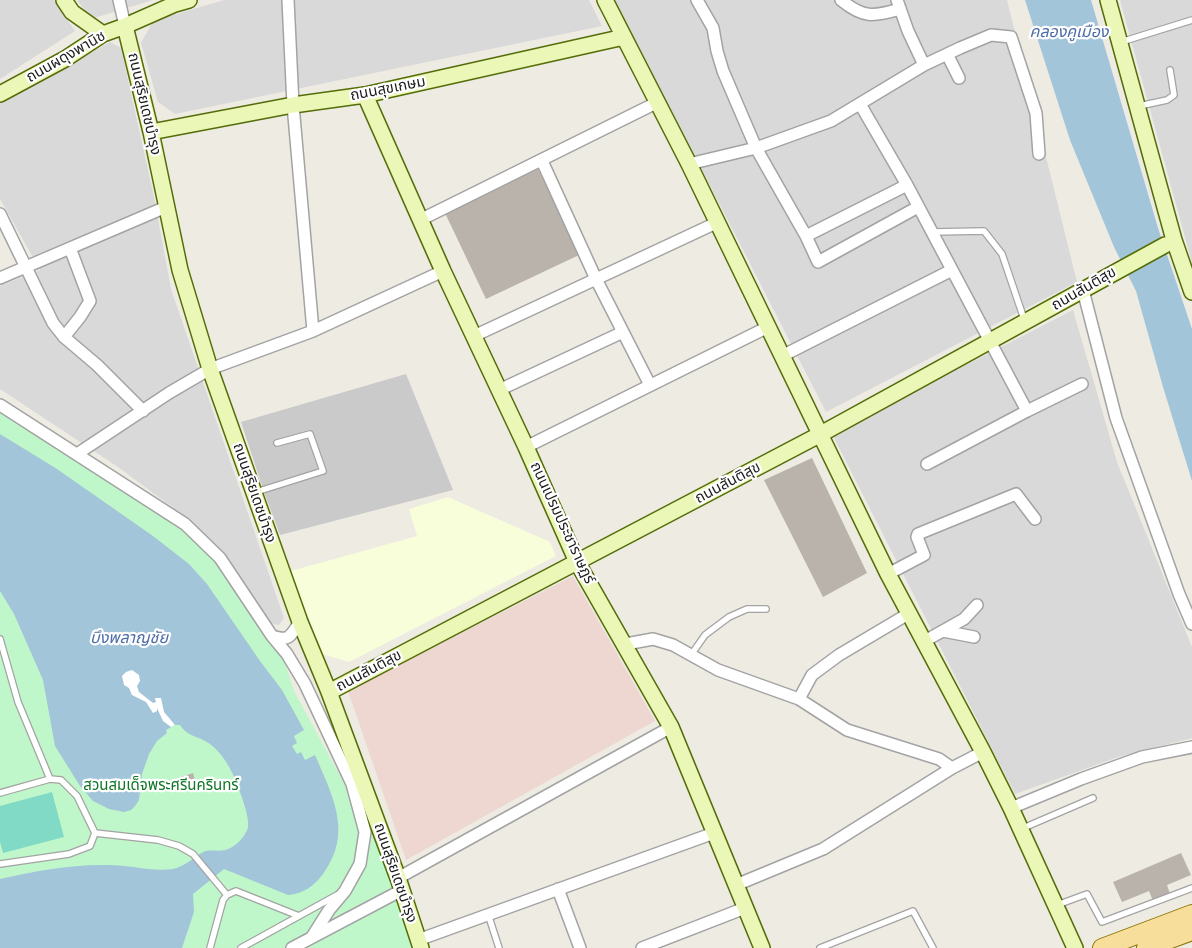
<!DOCTYPE html>
<html>
<head>
<meta charset="utf-8">
<style>
	body { margin:0 }
	canvas { display:block; background:#edebe2 }
</style>
</head>
<body>
<canvas width="1192" height="948"></canvas>
<script>
const ctx = document.querySelector('canvas').getContext('2d');
ctx.lineJoin = 'round';
function fill(path, color) { ctx.fillStyle = color; ctx.fill(path, 'evenodd'); }
function stroke(path, color, width, dash) { ctx.strokeStyle = color; ctx.lineWidth = width; ctx.lineCap = dash ? 'butt' : 'round'; ctx.setLineDash(dash || []); ctx.stroke(path); }
function label(font, color, halo, rows, align = 'center') {
  ctx.font = font + ' "Space Grotesk","Noto Sans Thai",sans-serif'; ctx.lineWidth = 4.5; ctx.setLineDash([]); ctx.textBaseline = 'middle'; ctx.strokeStyle = halo; ctx.fillStyle = color; for (const [text, x, y, turn = 0] of rows) {
    ctx.save(); ctx.translate(x, y); ctx.rotate((+turn || 0) * Math.PI / 180); ctx.textAlign = isNaN(turn) ? turn : align; if (halo) ctx.strokeText(text, 0, 0); ctx.fillText(text, 0, 0); ctx.restore();
  }
}
const residential = new Path2D(`
	M 0,0 L 54,0 L 75,31 L 0,79 Z
	M 77,0 L 153,0 L 91,19 Z
	M 224,0 L 589,0 L 602,26 L 175,114 L 158,102 L 141,43 L 153,21 Z
	M 615,0 L 1007,0 L 1077,282 L 826,412 Z
	M 1120,0 L 1192,0 L 1192,263 Z
	M 110,42 L 121,48 L 154,197 L 171,289 L 284,618 L 279,625 L 271,624 L 225,559 L 195,524 L 118,467 L 0,389 L 0,286 L 40,270 L 0,199 L 0,103 Z
	M 1073,310 L 1117,462 L 1192,647 L 1192,738 L 1118,757 L 1015,794 L 832,434 Z`);
const commercial = new Path2D(`
	M 573,576 L 655,721 L 406,860 L 348,691 Z`);
const education = new Path2D(`
	M 448,497 L 550,542 L 556,556 L 349,662 L 322,654 L 291,571 L 417,536 L 409,509 Z`);
const religious = new Path2D(`
	M 406,374 L 453,490 L 280,535 L 263,489 L 241,422 Z`);
const park = new Path2D(`
	M 0,405 L 185,524 L 220,558 L 278,641 L 294,691 L 402,890 L 422,948 L 0,948 Z`);
const pitch = new Path2D(`
	M 52,792 L 64,837 L 3,853 L 0,842 L 0,806 Z`);
const water = new Path2D(`
	M 1025,0 L 1091,0 L 1158,228 L 1192,329 L 1192,481 L 1163,387 L 1136,291 L 1114,247 L 1070,140 Z
	M 0,434 L 57,469 L 153,536 L 189,564 L 207,584 L 260,661 L 282,690 L 304,730 L 294,736 L 297,743 L 292,746 L 297,754 L 301,752 L 305,760 L 315,755 C 333,797 353,833 323,874 C 314,886 303,894 288,895 L 224,869 L 193,894 L 194,912 L 182,948 L 0,948 L 0,879 C 36,871 71,864 109,865 C 130,865 152,872 173,869 C 185,866 193,858 203,852 C 209,849 218,852 225,850 C 235,848 246,836 248,827 C 250,817 239,789 235,779 C 229,765 219,748 205,741 C 196,736 186,735 180,725 L 175,725 L 166,730 L 167,733 L 157,741 L 149,754 L 142,774 L 139,800 L 135,806 L 131,810 L 124,812 L 109,809 L 93,801 L 80,786 L 55,746 L 43,680 L 14,614 L 0,591 Z`);
const pier = new Path2D(`
	M 132,670 L 139,675 L 140,681 L 137,686 L 139,692 L 153,703 L 156,702 L 155,698 L 161,698 L 164,712 L 175,725 L 171,727 L 163,721 L 157,708 L 157,711 L 153,713 L 146,702 L 132,695 L 129,688 L 124,685 L 122,676 L 126,672 Z`);
const building = new Path2D(`
	M 538,169 L 579,255 L 486,299 L 445,213 Z
	M 812,458 L 867,573 L 823,597 L 764,480 Z
	M 193,773 L 197,787 L 182,792 L 178,778 Z
	M 1181,853 L 1191,875 L 1167,885 L 1170,894 L 1153,901 L 1149,891 L 1122,902 L 1113,882 Z`);
const lane = new Path2D(`
	M 1121,42 L 1192,20
	M 1139,106 L 1167,100 L 1174,95 L 1170,70
	M 932,232 L 984,231 L 1002,254 L 1025,322
	M 256,492 L 323,471 L 310,434 L 277,443
	M 0,639 L 18,702 L 50,779
	M 691,655 L 705,635 L 729,617 L 747,609 L 766,609
	M 0,793 L 50,779 L 61,780 L 77,796 L 95,833 L 158,840 L 179,846 L 193,854 L 227,895
	M 1021,829 L 1093,798
	M 0,864 L 69,854 L 90,846 L 95,833
	M 1057,905 L 1087,894 L 1102,922 L 1192,888
	M 488,914 L 499,948
	M 210,948 L 223,900 L 227,895 L 236,891 L 299,916
	M 241,948 L 337,895
	M 820,948 L 913,911 L 933,948`);
const street = new Path2D(`
	M 119,0 L 125,26
	M 288,0 L 293,105 L 313,331
	M 697,0 L 713,28 L 717,51 L 723,71 L 756,148 L 806,236 L 818,262 L 918,207
	M 841,0 C 863,18 873,17 900,9
	M 897,0 L 908,31 L 924,65
	M 947,54 L 959,78
	M 860,104 L 907,185
	M 542,161 L 596,279 L 650,385
	M 689,164 L 756,148 L 831,121 L 924,65 L 960,48 L 991,35 L 1011,37 L 1036,113 L 1039,154
	M 0,214 L 53,323 L 64,337 L 97,365 L 143,411
	M 420,220 L 658,102
	M 806,236 L 907,185 L 1027,411
	M 0,278 L 166,207
	M 1083,290 L 1116,418 L 1179,594 L 1192,624
	M 474,336 L 716,223
	M 64,337 L 80,317 L 90,301 L 70,248
	M 782,356 L 952,270
	M 499,390 L 623,332
	M 0,405 L 185,524 L 220,558 L 272,636 L 287,654 L 305,684 L 352,784 L 365,832 L 360,864 L 345,891 L 329,910 L 312,937
	M 526,447 L 768,327
	M 77,454 L 169,393 L 210,369 L 313,331 L 443,271
	M 927,464 L 1027,411 L 1082,384
	M 888,574 L 924,555 L 917,537 L 918,534 L 1016,494 L 1035,519
	M 943,631 L 974,637
	M 272,636 C 290,642 290,636 300,622
	M 923,642 L 964,619 L 977,605
	M 626,644 L 653,639 L 673,645 L 718,670 L 799,699 L 847,730 L 939,759 L 952,768
	M 799,699 L 812,675 L 839,655 L 908,614
	M 1011,808 L 1081,779 L 1142,757 L 1192,747
	M 398,878 L 671,727
	M 736,885 L 823,849 L 952,768 L 983,752
	M 558,889 L 580,948
	M 418,940 L 714,833
	M 292,948 L 402,890
	M 642,948 L 745,908`);
const secondary = new Path2D(`
	M 64,0 L 72,12 L 103,34
	M 605,0 L 689,164 L 888,574 L 983,752 L 1011,808 L 1075,948
	M 1108,0 L 1174,240 L 1192,292
	M 125,26 L 151,132 L 180,270 L 210,369 L 300,622 L 329,692 L 398,878 L 421,948
	M 0,94 L 65,59 L 103,34 L 125,26 L 175,4 L 189,0
	M 365,95 L 443,271 L 526,447 L 577,562 L 671,727 L 762,948
	M 151,132 L 293,105 L 365,95 L 624,37
	M 329,692 L 819,435 L 1165,245`);
const primary = new Path2D(`
	M 1102,948 L 1192,914
	M 1146,948 L 1192,931`);
const streetNames = [
	["ถนนผดุงพานิช",66,57,-30],
	["ถนนสุขเกษม",388,89,-11],
	["ถนนสุริยเดชบำรุง",144,104,77],
	["ถนนสันติสุข",1084,289,-30],
	["ถนนสันติสุข",728,483,-28],
	["ถนนสุริยเดชบำรุง",254,493,71],
	["ถนนเปรมประชาราษฏร์",562,523,65],
	["ถนนสันติสุข",369,671,-28],
	["ถนนสุริยเดชบำรุง",395,873,71]
];
const parkNames = [
	["สวนสมเด็จพระศรีนครินทร์",161,786]
];
const waterNames = [
	["คลองคูเมือง",1069,33],
	["บึงพลาญชัย",129,639]
];
fill(residential, '#dad9d9');
fill(commercial, '#eed6d1');
fill(education, '#f8feda');
fill(religious, '#cacaca');
fill(park, '#bff7cb');
fill(pitch, '#81dac5');
fill(water, '#a3c5da');
fill(pier, '#fff');
fill(building, '#b9b3ab');
stroke(lane, '#a3a3a3', 8);
stroke(street, '#a3a3a3', 14);
stroke(secondary, '#546d08', 18);
stroke(primary, '#8e7505', 20);
stroke(lane, '#fff', 5.5);
stroke(street, '#fff', 11);
stroke(secondary, '#eaf7b6', 15);
stroke(primary, '#f8de9b', 18);
label('15px', '#1c1c1c', '#fff', streetNames);
label('15px', '#0f7526', '#fff', parkNames);
label('italic 16px', '#4c6ca7', '#fff', waterNames);
</script>
</body>
</html>
